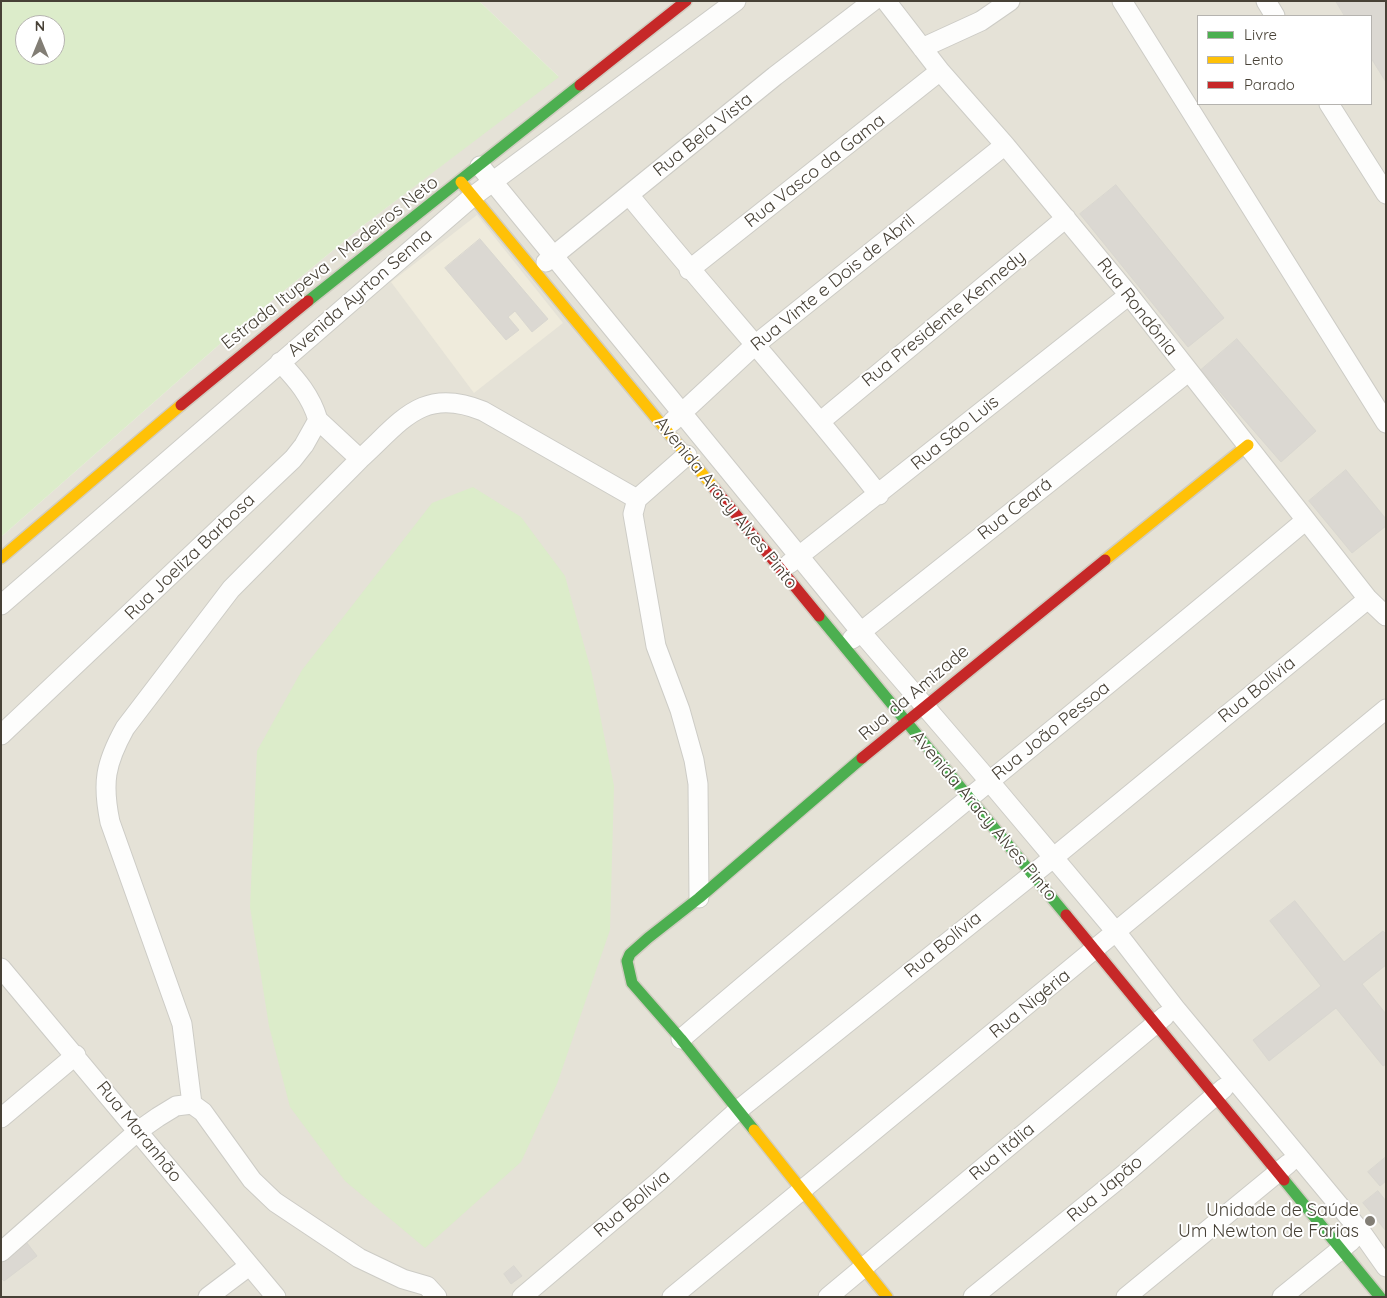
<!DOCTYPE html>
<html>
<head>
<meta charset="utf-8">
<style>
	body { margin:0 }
	#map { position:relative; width:1387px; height:1298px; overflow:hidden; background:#f1f0ea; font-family:Quicksand,sans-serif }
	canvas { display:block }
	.frame { position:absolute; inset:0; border:2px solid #474136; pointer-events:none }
	.legend { position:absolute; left:1197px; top:15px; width:175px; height:90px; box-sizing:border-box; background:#fff; border:1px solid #b5b3af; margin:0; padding:6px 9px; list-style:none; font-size:15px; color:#474136 }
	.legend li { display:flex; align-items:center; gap:10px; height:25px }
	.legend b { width:25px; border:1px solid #b5b3af }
	.north { position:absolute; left:15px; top:15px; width:50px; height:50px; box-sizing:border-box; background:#fff; border:1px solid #b5b3af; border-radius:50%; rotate:0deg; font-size:14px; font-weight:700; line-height:20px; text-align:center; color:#474136 }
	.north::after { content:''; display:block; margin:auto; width:18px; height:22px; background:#827e75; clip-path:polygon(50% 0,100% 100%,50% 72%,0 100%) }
</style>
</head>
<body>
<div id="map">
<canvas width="1387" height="1298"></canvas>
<div class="frame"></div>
<ul class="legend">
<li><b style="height:6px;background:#4caf50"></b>Livre</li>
<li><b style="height:6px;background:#ffc107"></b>Lento</li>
<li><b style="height:6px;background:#c62828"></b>Parado</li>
</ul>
<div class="north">N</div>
</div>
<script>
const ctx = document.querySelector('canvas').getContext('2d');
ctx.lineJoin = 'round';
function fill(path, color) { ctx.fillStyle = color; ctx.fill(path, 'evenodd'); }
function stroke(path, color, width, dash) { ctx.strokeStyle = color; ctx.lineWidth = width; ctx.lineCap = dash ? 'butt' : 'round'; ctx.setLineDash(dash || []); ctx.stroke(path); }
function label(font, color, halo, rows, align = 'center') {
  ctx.font = font + ' Quicksand,sans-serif'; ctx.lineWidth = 4; ctx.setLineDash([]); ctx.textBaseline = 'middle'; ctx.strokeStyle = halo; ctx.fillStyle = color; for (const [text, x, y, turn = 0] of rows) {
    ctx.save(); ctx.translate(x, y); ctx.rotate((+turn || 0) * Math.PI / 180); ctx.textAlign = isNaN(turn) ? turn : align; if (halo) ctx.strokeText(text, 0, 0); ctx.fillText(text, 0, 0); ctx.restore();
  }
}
const residential = new Path2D(`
	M 479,1 L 1386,1 L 1386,1297 L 1,1297 L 1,537 L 229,336 L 365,224 L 558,76 ZM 1198,16 L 1371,16 L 1371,104 L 1198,104 Z`);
const education = new Path2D(`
	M 477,215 L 563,323 L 474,393 L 391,282 Z`);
const green = new Path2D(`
	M 1,1 L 479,1 L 559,77 L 365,224 L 229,336 L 1,537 ZM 25,25 L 55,25 L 55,55 L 25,55 Z
	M 473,487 L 521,517 L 565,576 L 592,674 L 614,786 L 610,930 L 557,1084 L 521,1162 L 425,1248 L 345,1181 L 290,1107 L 269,1026 L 250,907 L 257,751 L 302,670 L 432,503 Z`);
const building = new Path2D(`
	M 1336,1 L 1386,1 L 1386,82 L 1371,58 L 1371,16 L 1345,16 Z
	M 1116,185 L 1224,318 L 1188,347 L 1080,214 Z
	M 480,239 L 548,319 L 532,332 L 515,311 L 508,317 L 519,330 L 506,340 L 445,268 Z
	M 1237,339 L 1316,431 L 1281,462 L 1201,370 Z
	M 1346,470 L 1386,519 L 1386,526 L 1352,553 L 1309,501 Z
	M 1295,901 L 1344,962 L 1383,931 L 1386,934 L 1386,965 L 1362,984 L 1386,1014 L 1386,1064 L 1383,1066 L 1336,1008 L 1269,1061 L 1253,1040 L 1321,986 L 1270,921 Z
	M 1386,1157 L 1386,1181 L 1380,1186 L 1368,1172 Z
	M 1378,1191 L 1386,1201 L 1386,1231 L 1363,1203 Z
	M 27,1243 L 37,1256 L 4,1281 L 1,1278 L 1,1263 Z
	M 514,1266 L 522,1276 L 511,1284 L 504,1274 Z`);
const street = new Path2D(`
	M 886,1 L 940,71 L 1005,145 L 1129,295 L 1368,599 L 1386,616
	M 1122,1 L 1386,423
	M 1266,1 L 1275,16
	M 922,48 L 981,21 L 1010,1
	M 1329,104 L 1386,194
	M 480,166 L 861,632 L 990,782 L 1117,933 L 1175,1008 L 1362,1233 L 1386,1267
	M 629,195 C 711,296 799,392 879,495
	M 546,262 L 775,76 L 873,1
	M 689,270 L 940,71
	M 318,420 L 360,459 C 402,421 422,386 483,411 L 637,499
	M 821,421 L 1066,218
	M 672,422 L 755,345 L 1005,145
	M 687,455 L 637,499 L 633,514 L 656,646 L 680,710 L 694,760 L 698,784 L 699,898
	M 789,564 L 1129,295
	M 1,605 L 472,197 L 736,1
	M 852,639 L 1188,372
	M 1,735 L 293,459 L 304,445 L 318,420 C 311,396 297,380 280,362
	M 1,968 L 276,1297
	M 681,1039 C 887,862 1099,694 1306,520
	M 192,1104 L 182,1024 L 110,822 C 102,783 105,764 125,728 L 231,589 L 360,459
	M 1,1118 L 76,1055
	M 1,1252 L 138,1131 L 158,1117 L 176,1106 L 192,1104 L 203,1112 L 252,1180 L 275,1202 L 359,1258 L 403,1279 L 427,1286 L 437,1297
	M 208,1297 L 249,1266
	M 522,1297 L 658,1182 L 737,1111 L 1053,858 L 1368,599
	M 672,1297 L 1386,709
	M 828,1297 L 1165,1016
	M 973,1297 L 1127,1172 L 1224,1088
	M 1126,1297 L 1288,1164
	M 1282,1297 L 1351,1241`);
const fast = new Path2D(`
	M 308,301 L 580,85
	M 819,616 L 1066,915
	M 754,1130 L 681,1039 L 632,983 L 627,961 L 630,954 L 648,938 L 699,898 L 862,758
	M 1284,1180 L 1380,1297`);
const slow = new Path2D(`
	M 461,182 L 714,488
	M 1,558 L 181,405
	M 1105,560 L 1248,445
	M 754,1130 L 887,1297`);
const jam = new Path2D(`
	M 580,85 L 686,1
	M 181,405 L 308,301
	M 714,488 L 819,616
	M 862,758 L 1105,560
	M 1066,915 L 1284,1180`);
const markers = [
	[1370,1221,6,"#827e75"]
];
const streetNames = [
	["Rua Bela Vista",703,135,-39],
	["Rua Vasco da Gama",815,171,-38],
	["Estrada Itupeva - Medeiros Neto",330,263,-38],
	["Rua Vinte e Dois de Abril",833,283,-39],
	["Avenida Ayrton Senna",360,293,-41],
	["Rua Rondônia",1137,307,52],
	["Rua Presidente Kennedy",944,319,-39],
	["Rua São Luis",955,433,-39],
	["Avenida Aracy Alves Pinto",726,503,51],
	["Rua Ceará",1015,509,-38],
	["Rua Joeliza Barbosa",190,557,-44],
	["Rua Bolívia",1257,690,-39],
	["Rua da Amizade",914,693,-40],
	["Rua João Pessoa",1051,731,-39],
	["Avenida Aracy Alves Pinto",984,816,50],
	["Rua Bolívia",943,945,-39],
	["Rua Nigéria",1030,1004,-39],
	["Rua Maranhão",139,1132,51],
	["Rua Itália",1002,1152,-40],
	["Rua Japão",1105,1189,-40],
	["Rua Bolívia",632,1204,-40]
];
const poiNames = [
	["Unidade de Saúde",1359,1211],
	["Um Newton de Farias",1359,1232]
];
fill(residential, '#e5e2d7');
fill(education, '#efebdc');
fill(green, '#dcecca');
fill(building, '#dbd8d2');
stroke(building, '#d9d7d0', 1);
stroke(street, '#cdccc6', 21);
stroke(fast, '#d1cdc1', 14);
stroke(slow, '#d1cdc1', 14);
stroke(jam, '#d1cdc1', 14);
stroke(street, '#fdfdfc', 19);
stroke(fast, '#4caf50', 11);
stroke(slow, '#ffc107', 11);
stroke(jam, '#c62828', 11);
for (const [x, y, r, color] of markers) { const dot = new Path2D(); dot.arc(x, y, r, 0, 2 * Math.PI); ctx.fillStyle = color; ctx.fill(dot); stroke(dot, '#fff', 2); }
label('18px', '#474136', '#fff', streetNames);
label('18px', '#474136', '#fff', poiNames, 'right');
</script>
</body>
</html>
